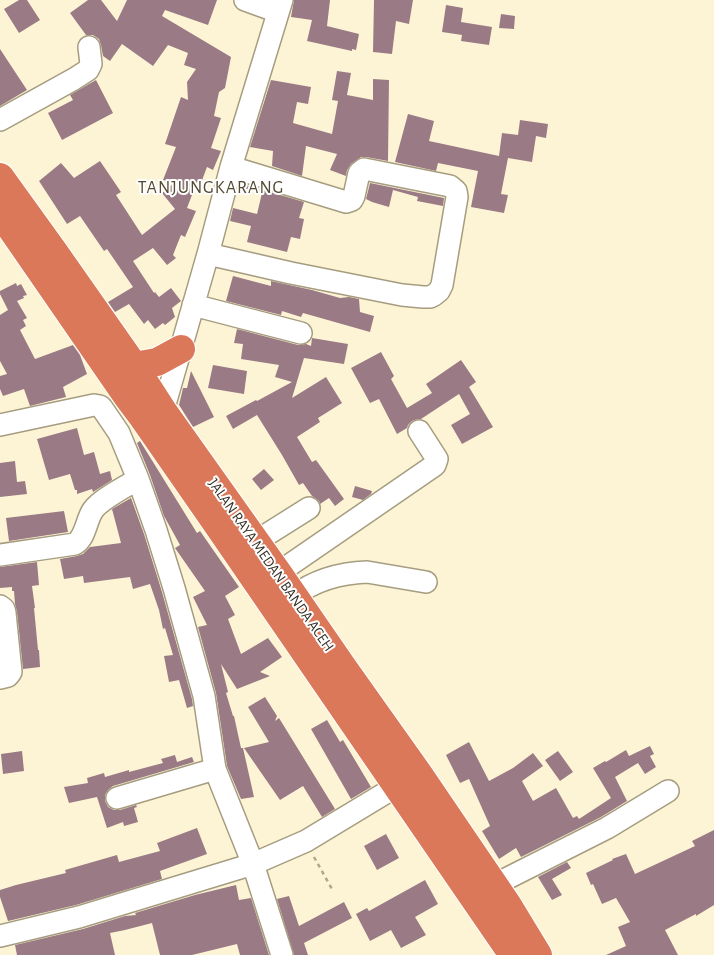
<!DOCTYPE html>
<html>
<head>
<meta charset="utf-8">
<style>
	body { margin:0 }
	canvas { display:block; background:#fdf4d5 }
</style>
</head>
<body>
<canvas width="714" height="955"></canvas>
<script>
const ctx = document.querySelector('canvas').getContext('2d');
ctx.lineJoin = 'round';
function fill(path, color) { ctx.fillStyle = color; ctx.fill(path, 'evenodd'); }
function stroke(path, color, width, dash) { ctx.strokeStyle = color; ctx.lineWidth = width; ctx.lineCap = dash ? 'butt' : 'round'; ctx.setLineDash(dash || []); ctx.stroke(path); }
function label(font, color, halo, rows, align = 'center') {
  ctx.font = font + ' "Alegreya Sans",sans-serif'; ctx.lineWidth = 4; ctx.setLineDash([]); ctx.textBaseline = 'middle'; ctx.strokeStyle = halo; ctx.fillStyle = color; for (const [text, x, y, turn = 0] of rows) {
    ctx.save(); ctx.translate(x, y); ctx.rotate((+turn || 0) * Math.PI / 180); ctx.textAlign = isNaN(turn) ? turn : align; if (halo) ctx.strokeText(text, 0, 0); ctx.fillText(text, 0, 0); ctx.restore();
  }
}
const building = new Path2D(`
	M 19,0 L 27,0 L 40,20 L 19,33 L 4,9 Z
	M 88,0 L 101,0 L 117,21 L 127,0 L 217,0 L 208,25 L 165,10 L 162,16 L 231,57 L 225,88 L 219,92 L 214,116 L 221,118 L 211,148 L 221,151 L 213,170 L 207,167 L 201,183 L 197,182 L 187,208 L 196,211 L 185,237 L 181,235 L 173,255 L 176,258 L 167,265 L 153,248 L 133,261 L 154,293 L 155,292 L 159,297 L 171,288 L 181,301 L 172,308 L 175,317 L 165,325 L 163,323 L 155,329 L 148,320 L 144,324 L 129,304 L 115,312 L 108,302 L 133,287 L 107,249 L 104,251 L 80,216 L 67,224 L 39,181 L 61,163 L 74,178 L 100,161 L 121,192 L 116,195 L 142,235 L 175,209 L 162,193 L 174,183 L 163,180 L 176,147 L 165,144 L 181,97 L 188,100 L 187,82 L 196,69 L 184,65 L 188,53 L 168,45 L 153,66 L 122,44 L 110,61 L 103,56 L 101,45 L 99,39 L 93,35 L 86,35 L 70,13 Z
	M 294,0 L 330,0 L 327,26 L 359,34 L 356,50 L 352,49 L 352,51 L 307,41 L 312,20 L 291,17 Z
	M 374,0 L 413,0 L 409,24 L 396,21 L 392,54 L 373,52 Z
	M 446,5 L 463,8 L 461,22 L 492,27 L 489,45 L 461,41 L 462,35 L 442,32 Z
	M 501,14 L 515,16 L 514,29 L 499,28 Z
	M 0,49 L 27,90 L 0,106 Z
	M 337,71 L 351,73 L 347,95 L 373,100 L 373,79 L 389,80 L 388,161 L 366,157 L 361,157 L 351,164 L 347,170 L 346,176 L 330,170 L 337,154 L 306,146 L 302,176 L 272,166 L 273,151 L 250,147 L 271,80 L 311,87 L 308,104 L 297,102 L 293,123 L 332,134 L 338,101 L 332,100 Z
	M 96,80 L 113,113 L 62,140 L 48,113 L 73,100 L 70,95 Z
	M 408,114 L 434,121 L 429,141 L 499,156 L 502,133 L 518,135 L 520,120 L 548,124 L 546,138 L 536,136 L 532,162 L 508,158 L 501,194 L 508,195 L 504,213 L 471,207 L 478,171 L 438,163 L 436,171 L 395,162 Z
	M 370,183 L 444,198 L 443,206 L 417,201 L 418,197 L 393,190 L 389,207 L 372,202 L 366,199 Z
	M 243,184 L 304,202 L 299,218 L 304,219 L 300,239 L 291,237 L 287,252 L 247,242 L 251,226 L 230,221 L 233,208 L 257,214 L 262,193 L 243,188 Z
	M 233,276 L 271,286 L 271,281 L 312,290 L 340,298 L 349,297 L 359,299 L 360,312 L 374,316 L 370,332 L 303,313 L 301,317 L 282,311 L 281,315 L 226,301 Z
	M 16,283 L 17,286 L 21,284 L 27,295 L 23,296 L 24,298 L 17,301 L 27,318 L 23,320 L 26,326 L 20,330 L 35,359 L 73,345 L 80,355 L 87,374 L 63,387 L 66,397 L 30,406 L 24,389 L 3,396 L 0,389 L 0,376 L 7,374 L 0,361 L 0,315 L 8,310 L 0,294 L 0,291 Z
	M 237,329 L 298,345 L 306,344 L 311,346 L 312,338 L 348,344 L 344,364 L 304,358 L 292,398 L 326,377 L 342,403 L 318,418 L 320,422 L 297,437 L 312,462 L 316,460 L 344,499 L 335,506 L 329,498 L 320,504 L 319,501 L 312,496 L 303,483 L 299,485 L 282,455 L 257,415 L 233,429 L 226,416 L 256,400 L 257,401 L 292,382 L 275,377 L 279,365 L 241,359 L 243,344 L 234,343 Z
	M 381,352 L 394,376 L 391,379 L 407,408 L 432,393 L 426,384 L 461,360 L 476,382 L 469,387 L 493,427 L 462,444 L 451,425 L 470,414 L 459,394 L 421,419 L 418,419 L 412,421 L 408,425 L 407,428 L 397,434 L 379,399 L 370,403 L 351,368 Z
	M 213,365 L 247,371 L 244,394 L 208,388 Z
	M 191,371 L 214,417 L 193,427 L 179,405 L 183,388 L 187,388 Z
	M 77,428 L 84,455 L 94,452 L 100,474 L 110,471 L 112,480 L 93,492 L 92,489 L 77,494 L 77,490 L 75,490 L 70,474 L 49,480 L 37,439 Z
	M 140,441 L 197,533 L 200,531 L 239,587 L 225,596 L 235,615 L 228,619 L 241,654 L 268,638 L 282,657 L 260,672 L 270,676 L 237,689 L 221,664 L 228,692 L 226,693 L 233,716 L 234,716 L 241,748 L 243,748 L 254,797 L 241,799 L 227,766 L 216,693 L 198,627 L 207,625 L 193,597 L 205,591 L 175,548 L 180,545 L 164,516 L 150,475 L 137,443 Z
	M 15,461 L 17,482 L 25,481 L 27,494 L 0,497 L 0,463 Z
	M 264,469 L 274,480 L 261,490 L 252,479 Z
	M 355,486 L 372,491 L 371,494 L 363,500 L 352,497 Z
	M 131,498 L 144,534 L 162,592 L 192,699 L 193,706 L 187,708 L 179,680 L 169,682 L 164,656 L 173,655 L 165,628 L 163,629 L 159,610 L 150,584 L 133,589 L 130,577 L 84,583 L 83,576 L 64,579 L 60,559 L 77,556 L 83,554 L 90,547 L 121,543 L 112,509 Z
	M 64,511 L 68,532 L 9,541 L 6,518 Z
	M 37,562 L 39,585 L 32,586 L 35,608 L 34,608 L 38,650 L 39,650 L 40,667 L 23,669 L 17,612 L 15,604 L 14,591 L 12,591 L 12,587 L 0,588 L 0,567 Z
	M 265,697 L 277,716 L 275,721 L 279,718 L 335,809 L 322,817 L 303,786 L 280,800 L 244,748 L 269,742 L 248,707 Z
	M 327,720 L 340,742 L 343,740 L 371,787 L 351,799 L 311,729 Z
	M 469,742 L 489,781 L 513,768 L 533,753 L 543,766 L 522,781 L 533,801 L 556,788 L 573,818 L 577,816 L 579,819 L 611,798 L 593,768 L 605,761 L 606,762 L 626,750 L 629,756 L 650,746 L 654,754 L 650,756 L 656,767 L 645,774 L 638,763 L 615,777 L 627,801 L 601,817 L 521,857 L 516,848 L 499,859 L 482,831 L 490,826 L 469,779 L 460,783 L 446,755 Z
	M 22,751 L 24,771 L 3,774 L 1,754 Z
	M 558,751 L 573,772 L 560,781 L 545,760 Z
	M 175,755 L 177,762 L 192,757 L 194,762 L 113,786 L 108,790 L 105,795 L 105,801 L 108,807 L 114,810 L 120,810 L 136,805 L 137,807 L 134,808 L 138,822 L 124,826 L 123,822 L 107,828 L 97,797 L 69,803 L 64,787 L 88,783 L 87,778 L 104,773 L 105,777 L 129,770 L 129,772 L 163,763 L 161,759 Z
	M 197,828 L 207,854 L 160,871 L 162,879 L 76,905 L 8,921 L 0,897 L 0,890 L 16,885 L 66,873 L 65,870 L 117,855 L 119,862 L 160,851 L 157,843 Z
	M 714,830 L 714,905 L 696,916 L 696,914 L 665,930 L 678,955 L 606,955 L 626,946 L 618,927 L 630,922 L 616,898 L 602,904 L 593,884 L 591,885 L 586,873 L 613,860 L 612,859 L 626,854 L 635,874 L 695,846 L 692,841 Z
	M 386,834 L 399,858 L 377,870 L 364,846 Z
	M 567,862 L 571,868 L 552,879 L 562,895 L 552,900 L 538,877 Z
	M 425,880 L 438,904 L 415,917 L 426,935 L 401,948 L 391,930 L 370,941 L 356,914 L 367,908 L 369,911 Z
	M 236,885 L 239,900 L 251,898 L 269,955 L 240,955 L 237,944 L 192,955 L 160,955 L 152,923 L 125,930 L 110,933 L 115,955 L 17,955 L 15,945 L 83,929 L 125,916 L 136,915 L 135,913 L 195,895 Z
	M 289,896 L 299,926 L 344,902 L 352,918 L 304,943 L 308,955 L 294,955 L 277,899 Z`);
const path = new Path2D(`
	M 314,857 L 333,891`);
const minor = new Path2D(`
	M 245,0 L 278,12
	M 0,120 L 74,79 L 88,70 L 91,64 L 89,47
	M 208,254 L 291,273 L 402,295 L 423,297 L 430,297 L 434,295 L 439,291 L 442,285 L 457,197 L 456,191 L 450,186 L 364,169 L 359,173 L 354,196 L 352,200 L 346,202 L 231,167
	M 193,305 L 301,333
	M 163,411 L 208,254 L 231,167 L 282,0
	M 0,425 L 94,405 L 100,406 L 102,408 L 119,433 L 138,479 L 156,530 L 174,588 L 204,696 L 215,769
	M 255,542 L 309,508
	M 0,555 L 75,544 C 86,537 86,520 93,510 C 101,499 125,487 138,479
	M 278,573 L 435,465 L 437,459 L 419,431
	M 294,596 C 315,580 341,573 367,572 L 426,582
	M 0,606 L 4,609 L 5,613 L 11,672 L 8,676 L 0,678
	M 117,798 L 215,769 L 253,864 L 306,841 L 397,786
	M 494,885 L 607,828 L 668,791
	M 0,936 L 79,917 L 253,864 L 282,955`);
const highway = new Path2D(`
	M 0,177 L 54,252 L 134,366 L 163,411 L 278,573 L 344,669 L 418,773 L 507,904 L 538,955
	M 0,212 L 127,396 L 142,416 L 217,524 L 513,955
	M 134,366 L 157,362 L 181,349`);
const streetNames = [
	["JALAN RAYA MEDAN BANDA ACEH",271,565,55]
];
const quarterNames = [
	["TANJUNGKARANG",211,188]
];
fill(building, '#9a7b85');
stroke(minor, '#a69d81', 24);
stroke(highway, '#fff', 30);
stroke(path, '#afa891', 2.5, [4, 4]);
stroke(minor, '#fff', 21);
stroke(highway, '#db7859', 28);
label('15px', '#353126', '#fff', streetNames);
ctx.letterSpacing = '1px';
label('18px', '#524a30', '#fff', quarterNames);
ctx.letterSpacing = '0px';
</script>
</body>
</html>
